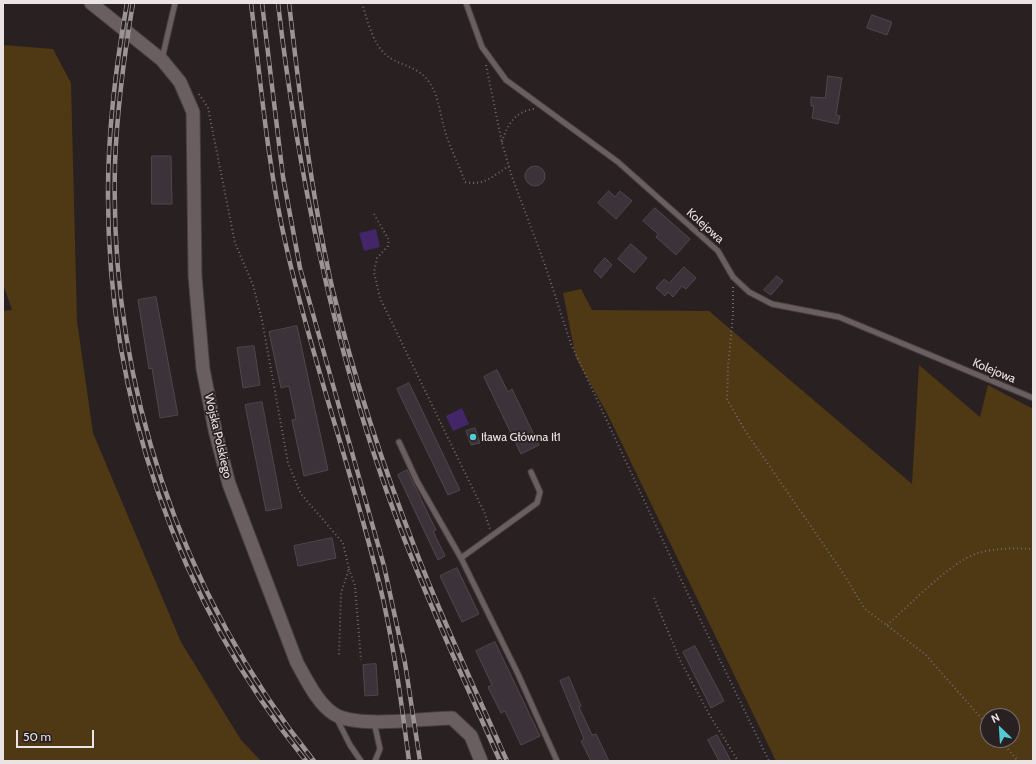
<!DOCTYPE html>
<html>
<head>
<meta charset="utf-8">
<style>
	body { margin:0 }
	#map { position:relative; width:1036px; height:764px; overflow:hidden; background:#292021; font-family:Cabin,sans-serif }
	canvas { display:block }
	.frame { position:absolute; inset:0; border:4px solid #ebe4e5; pointer-events:none }
	.north { position:absolute; left:980px; top:708px; width:40px; height:40px; box-sizing:border-box; background:#292021; border:1px solid #776e6f; border-radius:50%; rotate:335deg; font-size:11px; font-weight:700; line-height:16px; text-align:center; color:#ebe4e5 }
	.north::after { content:''; display:block; margin:auto; width:14px; height:18px; background:#51ccd5; clip-path:polygon(50% 0,100% 100%,50% 72%,0 100%) }
	.scale { position:absolute; left:16px; top:730px; width:78px; height:18px; box-sizing:border-box; border:2px solid #ebe4e5; border-top:0; padding-left:5px; font-size:12px; line-height:14px; white-space:nowrap; color:#ebe4e5; -webkit-text-stroke:3px #292021; paint-order:stroke }
</style>
</head>
<body>
<div id="map">
<canvas width="1036" height="764"></canvas>
<div class="frame"></div>
<div class="north">N</div>
<div class="scale">50 m</div>
</div>
<script>
const ctx = document.querySelector('canvas').getContext('2d');
ctx.lineJoin = 'round';
function fill(path, color) { ctx.fillStyle = color; ctx.fill(path, 'evenodd'); }
function stroke(path, color, width, dash) { ctx.strokeStyle = color; ctx.lineWidth = width; ctx.lineCap = dash ? 'butt' : 'round'; ctx.setLineDash(dash || []); ctx.stroke(path); }
function label(font, color, halo, rows, align = 'center') {
  ctx.font = font + ' Cabin,sans-serif'; ctx.lineWidth = 3.5; ctx.setLineDash([]); ctx.textBaseline = 'middle'; ctx.strokeStyle = halo; ctx.fillStyle = color; for (const [text, x, y, turn = 0] of rows) {
    ctx.save(); ctx.translate(x, y); ctx.rotate((+turn || 0) * Math.PI / 180); ctx.textAlign = isNaN(turn) ? turn : align; if (halo) ctx.strokeText(text, 0, 0); ctx.fillText(text, 0, 0); ctx.restore();
  }
}
const green = new Path2D(`
	M 3,45 L 53,49 L 71,83 L 77,321 L 93,433 L 181,642 L 241,740 L 261,761 L 3,761 L 3,311 L 12,310 L 3,284 Z
	M 581,289 L 592,310 L 709,311 L 912,484 L 919,365 L 980,417 L 988,385 L 1033,409 L 1033,761 L 776,761 L 608,415 L 576,358 L 563,293 ZM 988,716 L 1012,716 L 1012,740 L 988,740 Z`);
const water = new Path2D(`
	M 376,229 L 380,247 L 364,251 L 359,233 Z
	M 462,408 L 469,424 L 453,431 L 446,416 Z`);
const building = new Path2D(`
	M 872,15 L 892,22 L 887,35 L 867,28 Z
	M 828,76 L 842,78 L 836,115 L 840,116 L 838,124 L 812,118 L 814,106 L 811,106 L 811,97 L 825,98 Z
	M 152,156 L 171,156 L 172,204 L 152,204 Z
	M525 176a10 10 0 1 1 20 0a10 10 0 1 1-20 0Z
	M 609,191 L 615,197 L 620,191 L 632,201 L 616,219 L 598,203 Z
	M 655,208 L 690,239 L 676,255 L 656,237 L 658,234 L 643,221 Z
	M 631,244 L 647,258 L 634,273 L 618,259 Z
	M 605,258 L 612,265 L 601,278 L 594,271 Z
	M 684,267 L 696,278 L 686,289 L 682,286 L 673,297 L 668,292 L 665,296 L 656,288 L 664,279 L 669,283 Z
	M 777,276 L 783,281 L 771,295 L 764,290 Z
	M 156,297 L 178,415 L 160,418 L 152,368 L 149,369 L 138,300 Z
	M 297,326 L 328,470 L 304,476 L 292,420 L 296,419 L 289,386 L 281,388 L 269,332 Z
	M 254,346 L 260,385 L 243,388 L 237,348 Z
	M 497,370 L 508,392 L 512,389 L 539,445 L 521,454 L 484,377 Z
	M 409,383 L 460,490 L 448,495 L 397,389 Z
	M 262,402 L 282,508 L 266,511 L 245,405 Z
	M 475,428 L 480,443 L 471,445 L 466,431 Z
	M 407,470 L 436,530 L 433,531 L 445,556 L 438,560 L 398,475 Z
	M 332,538 L 336,558 L 298,566 L 294,546 Z
	M 457,568 L 479,614 L 462,622 L 440,576 Z
	M 495,642 L 540,736 L 521,745 L 505,711 L 501,713 L 488,687 L 492,685 L 476,651 Z
	M 695,646 L 724,701 L 711,708 L 683,652 Z
	M 376,664 L 378,695 L 365,696 L 363,665 Z
	M 569,677 L 581,706 L 579,707 L 592,735 L 596,734 L 609,761 L 591,761 L 581,741 L 584,739 L 560,681 Z
	M 717,735 L 731,761 L 719,761 L 708,740 Z`);
const path = new Path2D(`
	M 362,3 C 367,19 372,41 384,53 C 397,66 418,65 429,82 C 439,96 440,115 445,131 C 450,148 459,165 465,182 C 484,186 493,176 509,166
	M 486,65 L 502,143 L 512,177 L 544,262 L 571,344 L 686,590 L 769,761
	M 199,94 L 208,108 L 235,243 L 253,285 L 262,320 L 288,463 L 301,494 L 343,543 L 349,569 L 341,593 L 339,656
	M 502,142 C 507,125 515,111 534,109
	M 374,214 L 389,240 L 388,246 L 377,258 L 374,272 L 380,298 L 485,514 L 490,529
	M 733,287 L 733,315 L 728,367 L 727,399 L 746,432 L 841,570 L 865,609 L 925,654 L 988,726
	M 349,569 L 355,586 L 361,660
	M 654,598 L 680,660 L 709,714 L 738,761
	M 887,625 C 910,605 950,562 978,553 C 995,548 1016,548 1033,549
	M 1000,740 L 1018,761`);
const service = new Path2D(`
	M 466,3 L 482,47 L 506,80 L 618,162 L 718,251 L 733,277 L 749,292 L 772,304 L 839,317 L 1033,398
	M 162,59 L 175,3
	M 399,442 L 417,481 L 461,558 L 518,674 L 557,761
	M 461,558 L 537,503 L 540,492 L 531,472
	M 336,717 L 350,745 L 361,761
	M 374,722 L 380,749 L 375,761`);
const tertiary = new Path2D(`
	M 91,3 L 162,60 L 180,82 L 193,112 L 195,276 L 203,369 L 215,430 L 229,484 L 297,663 C 307,680 317,703 334,714 C 358,729 423,718 452,718 L 471,736 L 481,761`);
const rail = new Path2D(`
	M 127,3 C 116,65 108,128 108,192 C 107,396 177,601 306,761
	M 133,3 C 124,56 117,110 115,164 C 109,380 179,592 314,761
	M 251,3 C 261,85 268,169 287,250 C 314,368 356,482 383,599 C 395,653 402,707 409,761
	M 262,3 L 283,177 L 300,268 L 384,566 L 405,663 L 420,761
	M 278,3 C 297,167 329,325 383,481 C 416,577 459,669 500,761
	M 289,3 C 300,98 311,193 332,287 C 354,378 384,469 418,556 C 445,626 477,693 507,761`);
const markers = [
	[473,437,4,"#51ccd5"]
];
const streetNames = [
	["Kolejowa",705,226,42],
	["Kolejowa",994,371,23],
	["Wojska Polskiego",218,436,77]
];
const poiNames = [
	["Iława Główna Ił1",481,437]
];
fill(green, '#4f3814');
fill(water, '#432667');
fill(building, '#3b3339');
stroke(building, '#4f474d', 1);
stroke(service, '#463e3f', 7);
stroke(tertiary, '#463e3f', 15);
stroke(path, '#726a6b', 2, [1, 3]);
stroke(service, '#6a5f60', 5);
stroke(tertiary, '#6a5f60', 13);
stroke(rail, '#9b9394', 4.5);
stroke(rail, '#292021', 3, [9]);
for (const [x, y, r, color] of markers) { const dot = new Path2D(); dot.arc(x, y, r, 0, 2 * Math.PI); ctx.fillStyle = color; ctx.fill(dot); stroke(dot, '#292021', 1.5); }
label('12px', '#ebe4e5', '#292021', streetNames);
label('12px', '#ebe4e5', '#292021', poiNames, 'left');
</script>
</body>
</html>
